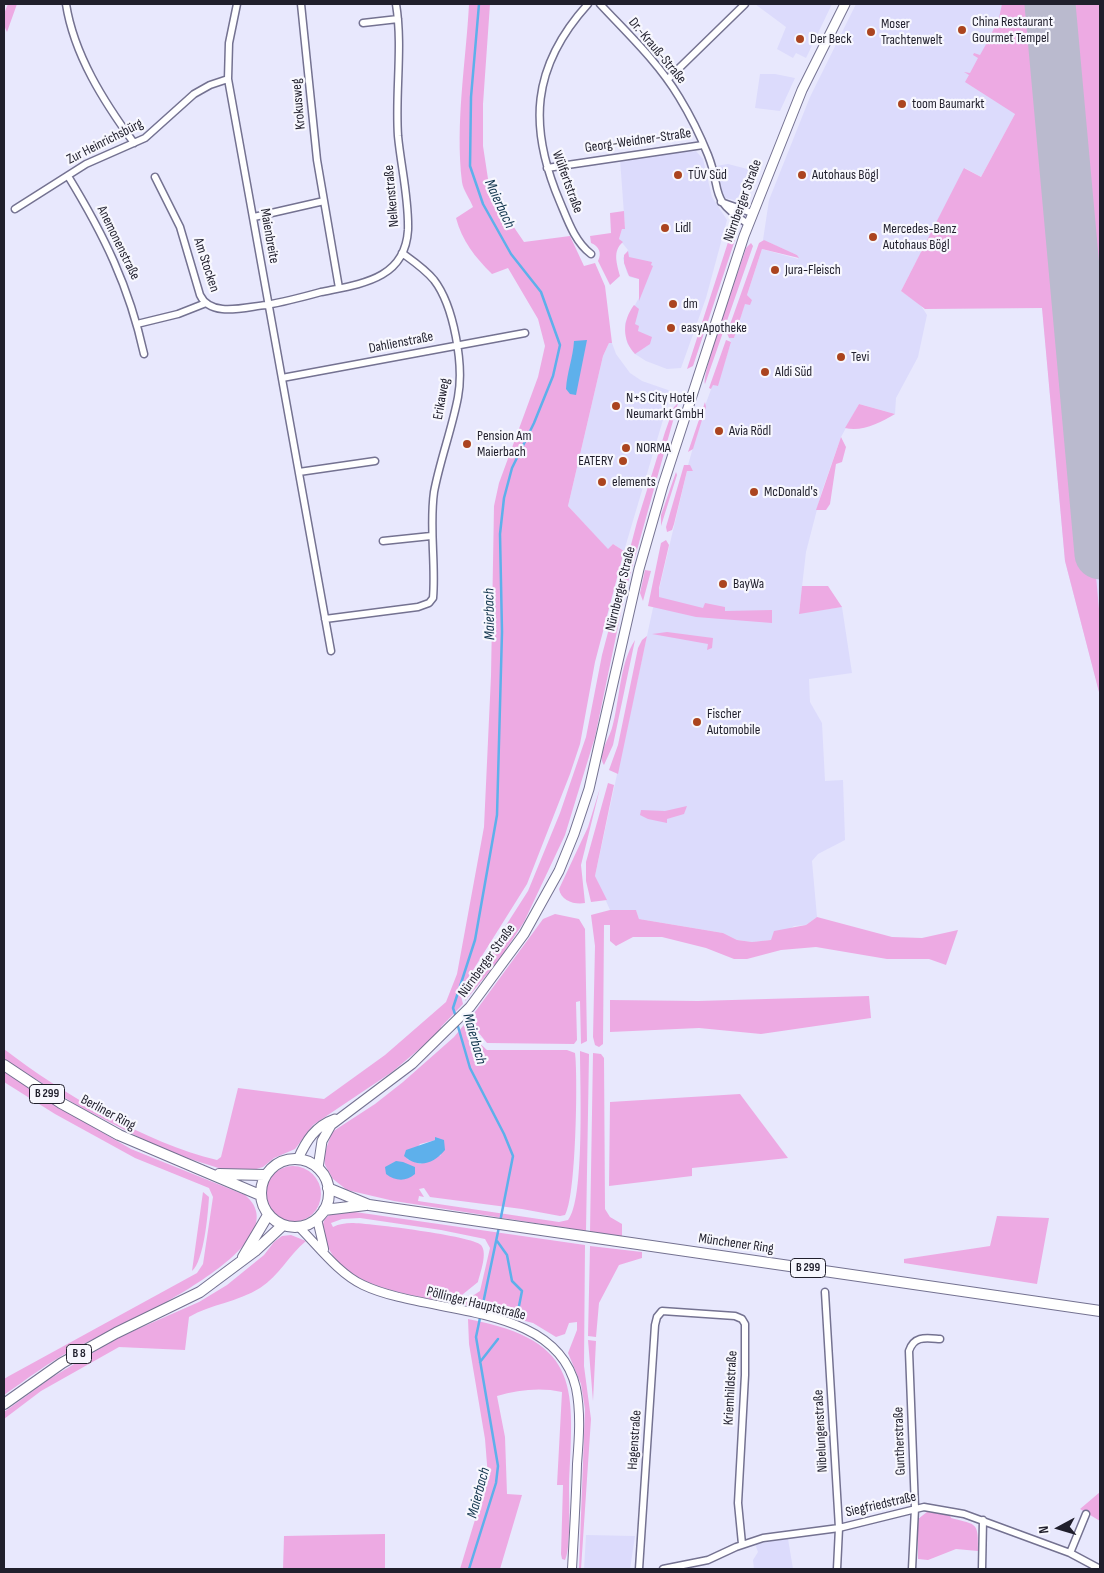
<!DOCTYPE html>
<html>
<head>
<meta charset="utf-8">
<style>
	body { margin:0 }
	#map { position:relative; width:1104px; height:1573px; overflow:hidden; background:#e8e8fd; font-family:"Sofia Sans Condensed",sans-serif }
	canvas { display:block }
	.frame { position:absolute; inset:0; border:5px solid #201f2c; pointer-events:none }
	.north { position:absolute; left:1034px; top:1503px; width:50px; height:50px; -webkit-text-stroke:4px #f7f7fe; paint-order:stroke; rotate:264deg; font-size:14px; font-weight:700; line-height:20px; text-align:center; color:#201f2c }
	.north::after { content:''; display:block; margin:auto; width:18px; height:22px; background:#201f2c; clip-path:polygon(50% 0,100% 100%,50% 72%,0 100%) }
</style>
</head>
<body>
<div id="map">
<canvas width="1104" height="1573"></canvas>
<div class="frame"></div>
<div class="north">N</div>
</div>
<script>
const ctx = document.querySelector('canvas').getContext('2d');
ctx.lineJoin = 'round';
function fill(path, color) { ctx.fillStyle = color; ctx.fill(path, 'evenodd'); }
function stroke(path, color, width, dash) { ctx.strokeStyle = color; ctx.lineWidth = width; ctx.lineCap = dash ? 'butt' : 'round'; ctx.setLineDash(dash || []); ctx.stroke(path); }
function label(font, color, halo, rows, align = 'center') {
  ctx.font = font + ' "Sofia Sans Condensed",sans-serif'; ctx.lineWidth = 4.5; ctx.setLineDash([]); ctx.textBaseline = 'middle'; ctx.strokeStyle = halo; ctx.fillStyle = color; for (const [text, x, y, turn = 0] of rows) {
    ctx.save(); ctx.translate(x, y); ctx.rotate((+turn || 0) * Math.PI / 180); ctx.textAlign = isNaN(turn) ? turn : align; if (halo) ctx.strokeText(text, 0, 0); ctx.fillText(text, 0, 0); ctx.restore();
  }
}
const built = new Path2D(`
	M 755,4 L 832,4 L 806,58 L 796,53 L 793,58 L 777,49 L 786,27 Z
	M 856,4 L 1100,4 L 1100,695 L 1065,561 L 1042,307 L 1015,114 L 981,177 L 965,168 L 901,291 L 920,304 L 927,315 L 918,357 L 896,398 L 895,414 L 859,404 L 841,437 L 821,494 L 806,552 L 799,613 L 842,607 L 852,673 L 809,679 L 810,702 L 822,723 L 825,781 L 843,780 L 845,840 L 818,854 L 812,861 L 817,917 L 806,925 L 794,926 L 772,940 L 752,942 L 737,940 L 723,933 L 639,919 L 636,910 L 610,910 L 595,876 L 653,608 L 658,594 L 687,471 L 693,471 L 688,465 L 706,403 L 713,384 L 717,386 L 731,342 L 729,338 L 734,338 L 745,303 L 752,300 L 747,295 L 762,249 L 798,259 L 797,255 L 763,240 L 769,200 L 810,97 Z
	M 760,74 L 775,74 L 795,78 L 780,111 L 755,108 Z
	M 696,151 L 703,159 L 712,197 L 727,220 L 706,298 L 681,368 L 667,369 L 646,361 L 635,354 L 627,343 L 625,323 L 640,296 L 640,290 L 639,279 L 630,277 L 627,273 L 623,258 L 628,250 L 619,239 L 622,229 L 625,228 L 620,159 Z
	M 728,164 L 755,171 L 747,195 L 738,201 L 725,198 L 719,188 L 716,166 Z
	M 609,343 L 612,343 L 616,354 L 630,373 L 642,381 L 668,390 L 671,393 L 624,551 L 613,544 L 608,550 L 568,506 L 603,356 Z
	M 586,1535 L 635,1536 L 630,1569 L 584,1569 Z
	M 788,1539 L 793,1569 L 754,1569 L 753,1560 L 758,1552 L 755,1544 Z`);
const green = new Path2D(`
	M 8,4 L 17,4 L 7,32 C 2,22 3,14 8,4 Z
	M 469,4 L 490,4 L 483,104 L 483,146 L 490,192 L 524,242 L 570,236 L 584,266 L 595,263 L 605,286 L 612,343 L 609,343 L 603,356 L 568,506 L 608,549 L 613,544 L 624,551 L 595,662 L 580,744 L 570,774 L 527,884 L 470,975 L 461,996 L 463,1004 L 441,1027 L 442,1030 L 392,1072 L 313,1125 L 295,1149 L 274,1158 L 263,1167 L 253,1170 L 228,1171 L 190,1159 L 156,1146 L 78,1106 L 4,1059 L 4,1049 C 61,1093 146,1143 217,1160 L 221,1157 L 238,1088 L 324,1099 L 385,1055 L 446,1002 L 457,974 L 484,827 L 491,676 L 494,506 L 499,483 L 538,377 L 545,346 L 538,319 L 508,268 L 492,274 C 475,257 462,241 456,218 L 473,207 C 470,199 463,190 462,182 C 455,123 466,62 469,4 Z
	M 1002,4 L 1044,4 L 1100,620 L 1100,696 L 1065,561 L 1042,308 L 925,309 L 901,291 L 964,168 L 981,177 L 1015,114 L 965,82 L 969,75 L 964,72 L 970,73 L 978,58 L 973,55 L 974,53 L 980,55 L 989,39 L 984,35 L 985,33 L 990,36 L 998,21 L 993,18 L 999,18 Z
	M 1056,4 L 1100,4 L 1100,484 Z
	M 624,211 L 625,229 L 622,229 L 619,239 L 623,242 C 612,251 617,264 620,276 L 610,285 L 598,261 C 602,253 599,246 591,243 L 590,236 L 611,233 L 610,213 Z
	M 734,234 L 735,240 L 693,366 L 687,369 L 730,236 Z
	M 764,240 L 797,255 L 799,258 L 762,249 L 747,295 L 752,300 L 750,305 L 745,304 L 734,338 L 729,338 L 727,333 L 759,243 Z
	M 751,243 L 753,246 L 705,384 C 702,371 740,268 746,248 Z
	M 628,251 L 629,257 L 652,262 L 651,265 L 653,266 L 639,301 L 639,279 L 629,276 L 624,263 L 624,255 Z
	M 634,305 L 639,309 L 635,324 L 639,326 L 638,331 L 652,337 L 650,344 L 635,354 C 622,340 622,321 634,305 Z
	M 726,340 L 731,342 L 718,386 L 713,385 L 711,389 L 709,388 Z
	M 705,402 L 706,407 L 693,449 L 688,452 Z
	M 678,403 L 625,593 L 595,737 L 565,835 L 524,922 L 499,960 L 465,1001 L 465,990 L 469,983 L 528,891 L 560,813 L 586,737 L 602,655 L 637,522 L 665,432 L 674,407 Z
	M 859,404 L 895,414 C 880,423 862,432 845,428 Z
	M 841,437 L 846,447 L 842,462 L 836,464 L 830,504 L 826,510 L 816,510 Z
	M 684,465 L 690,465 L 693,471 L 687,471 L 674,524 L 672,530 L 667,532 L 666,527 Z
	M 676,472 L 677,475 L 661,526 L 661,515 Z
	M 666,540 L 669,545 L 659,588 L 659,597 L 703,608 L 705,603 L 725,607 L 725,611 L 772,610 L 772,623 L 696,617 L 648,606 L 661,543 Z
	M 645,570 L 651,571 L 643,601 L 640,593 Z
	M 802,586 L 828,586 L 842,607 L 799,614 Z
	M 667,632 L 713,638 L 712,648 L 707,650 L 708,644 L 652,634 Z
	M 647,636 L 618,774 L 609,770 L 618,745 L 638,648 L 642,640 Z
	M 635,640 L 613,745 L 604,765 C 597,755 609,739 612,728 C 620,700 619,665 635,640 Z
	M 608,783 L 614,785 L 595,876 L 607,900 L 591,902 L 586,881 L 586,862 Z
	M 600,788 L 581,865 L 585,903 C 575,905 561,901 559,889 L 588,827 Z
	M 687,806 L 684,814 L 667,819 L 667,823 L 648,819 L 640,815 L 641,810 L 665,811 Z
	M 610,910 L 636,910 L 639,919 L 723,933 L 737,940 L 752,942 L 771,940 L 774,931 L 806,925 L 817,917 L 892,937 L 922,938 L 958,930 L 946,965 L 929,959 L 887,959 L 816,947 L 781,950 L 747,959 L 734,959 L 706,948 L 662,937 L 633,937 L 616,946 L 610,941 L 610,925 L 604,925 L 603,1044 L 599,1047 L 595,1045 L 593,1037 L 595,946 L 591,915 Z
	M 555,914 L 579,919 L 585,929 L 587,1041 L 581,1044 L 580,1001 L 576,1002 L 577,1040 L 574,1044 L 487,1043 L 478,1032 L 472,1016 L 543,919 Z
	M 869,996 L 871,1018 L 761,1034 L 699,1028 L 610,1032 L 610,1000 L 698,1001 Z
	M 467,1021 L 476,1040 L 487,1050 L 567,1050 L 575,1053 C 578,1077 576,1199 565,1215 L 560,1216 L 522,1209 L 430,1197 L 424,1188 L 419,1189 L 424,1197 L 419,1196 L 418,1201 L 559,1222 L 568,1220 C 585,1201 580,1082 580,1051 L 589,1054 L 586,1231 L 394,1201 L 347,1190 L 333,1179 L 325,1165 L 324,1155 L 332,1132 L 375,1104 L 403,1082 L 454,1037 ZM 435,1137 L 441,1155 L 420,1164 L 407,1159 L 420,1144 L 436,1140 Z
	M 593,1053 L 601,1054 L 604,1058 L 605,1209 L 610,1217 L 622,1224 L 622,1237 L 590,1232 Z
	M 4,1071 L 53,1104 L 131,1149 L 245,1195 C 307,1247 105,1332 74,1349 C 49,1362 27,1379 4,1395 L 4,1379 L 9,1376 L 197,1273 L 203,1264 L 213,1197 L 209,1188 L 135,1158 L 55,1114 L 4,1082 Z
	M 740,1094 L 788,1158 L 692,1168 L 692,1176 L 609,1186 L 610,1102 Z
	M265 1194a28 28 0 1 1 56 0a28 28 0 1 1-56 0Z
	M 203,1192 L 209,1197 C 208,1214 204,1261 192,1271 Z
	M 348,1211 L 585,1245 L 584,1366 L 591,1419 L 581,1569 L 579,1569 L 585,1409 L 581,1384 L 568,1353 L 577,1330 L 577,1322 L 569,1323 L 565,1334 L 556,1337 L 533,1323 L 466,1306 L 465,1301 L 480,1291 L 490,1248 L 485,1239 L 441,1230 L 360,1218 L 342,1219 L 331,1223 L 333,1227 C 339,1224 345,1223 352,1223 C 368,1223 473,1236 481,1245 C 488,1253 480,1273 478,1282 L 452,1303 C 408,1294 332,1287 323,1231 C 321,1213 335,1213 348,1211 Z
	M 997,1216 L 1049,1218 L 1037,1284 L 904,1263 L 904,1259 L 990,1246 Z
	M 291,1235 L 306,1241 C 289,1255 279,1276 260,1288 C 238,1302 211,1304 189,1317 L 185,1350 L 119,1347 L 41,1391 L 4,1419 L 4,1412 L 51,1378 L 104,1346 L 124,1335 L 199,1302 L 227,1285 L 264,1255 L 274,1242 L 282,1236 Z
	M 590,1246 L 642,1252 L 642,1258 L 619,1265 L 599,1303 L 596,1337 L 588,1336 Z
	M 468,1319 C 584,1341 573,1389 569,1488 C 569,1503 571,1549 565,1560 L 562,1559 L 561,1554 L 563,1485 L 557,1485 L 562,1392 C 540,1387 518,1390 497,1396 L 505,1437 L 507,1494 L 522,1495 L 500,1569 L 460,1569 L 488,1477 L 485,1439 L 469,1344 Z
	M 588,1340 L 596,1341 L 593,1401 Z
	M 1100,1492 L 1100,1521 L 1080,1509 Z
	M 927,1512 L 950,1515 L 951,1518 C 978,1525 978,1522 978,1551 L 956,1549 L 928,1560 L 918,1559 L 918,1519 Z
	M 385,1534 L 385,1569 L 283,1569 L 284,1536 Z`);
const water = new Path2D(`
	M 587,340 L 576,395 L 570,394 L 566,389 C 567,372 573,358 574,341 Z
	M 435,1137 L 444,1140 L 445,1150 C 433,1164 419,1169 404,1156 L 406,1150 L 435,1140 Z
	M 396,1161 L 403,1162 L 415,1167 L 415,1174 C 406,1182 395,1181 386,1174 L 385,1167 Z`);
const stream = new Path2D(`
	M 456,1017 L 453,1008 L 475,940 L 497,815 L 502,632 L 500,534 L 504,498 L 512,468 L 534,423 L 553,376 L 560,345 L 541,292 L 511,254 L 483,204 L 470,166 L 471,97 L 479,4
	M 457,1023 L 470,1068 L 504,1134 L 513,1156 L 500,1222
	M 497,1241 L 507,1255 L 512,1281 L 522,1291 L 519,1306
	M 480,1362 L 498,1339
	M 469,1569 L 496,1483 L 498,1466 L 476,1337 L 499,1227`);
const runway = new Path2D(`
	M 1050,4 L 1100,554`);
const minor = new Path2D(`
	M 66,4 C 74,55 104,102 134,143
	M 237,4 L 229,43 L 228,79 L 331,651
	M 301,4 L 317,160 L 339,288
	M 588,4 C 531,67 528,127 560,202 C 568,221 575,242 591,254
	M 600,4 C 627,33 658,62 679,97 C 690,115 700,135 708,155 C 723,193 707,197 748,224
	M 363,23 L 398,19
	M 668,79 L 745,4
	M 547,168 L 703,145
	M 68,176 C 104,235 129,286 144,354
	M 155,177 L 180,227 L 200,295 C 211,318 245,307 266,305 C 284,302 303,297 321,292 C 360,284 405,280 408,230 C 409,199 401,167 398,136 C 395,92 403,47 396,4
	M 721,202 L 752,213
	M 15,209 L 86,164 L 145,138 L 194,94 L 210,85 L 228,79
	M 254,217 L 324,201
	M 137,324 L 178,314 L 206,303
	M 282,378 L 525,333
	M 299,472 L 375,461
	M 383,541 L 431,536
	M 325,619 L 418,607 L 429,603 L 433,598 C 436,563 429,528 434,492 C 440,460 452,429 458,397 C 464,365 454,306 434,280 C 425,269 413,261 402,253
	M 825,1292 L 839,1528 L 837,1569
	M 1070,1553 L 1086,1514
	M 639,1569 L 655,1325 L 657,1317 L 662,1311 L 735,1316 L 742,1319 L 745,1324 L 745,1375 L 738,1503 L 742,1544
	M 663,1569 L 708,1560 L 736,1547 L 763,1538 L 839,1528 L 924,1507 L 964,1514 L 1070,1553 L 1100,1569
	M 912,1569 L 915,1508 L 909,1351 C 914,1335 927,1338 940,1339
	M 982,1569 L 983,1520`);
const tertiary = new Path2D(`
	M 317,1219 L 324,1249
	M 299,1227 C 318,1246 339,1274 363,1285 C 428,1316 556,1301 576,1388 C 581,1413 579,1439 577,1464 C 576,1499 574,1534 572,1569`);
const secondary = new Path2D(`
	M 298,1159 C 306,1141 315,1126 335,1119
	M 318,1168 L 322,1141 L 331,1125 L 412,1064 L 470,1007 L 524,934 L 559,871 L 574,834 L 589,789 L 639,569 L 663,485 L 744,236 L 802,90 L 845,4`);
const primary = new Path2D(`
	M 4,1065 L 61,1103 L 119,1135 L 260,1195
	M261 1193a34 34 0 1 1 68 0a34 34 0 1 1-68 0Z
	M 219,1174 L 265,1175
	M 328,1188 L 369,1205 L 1100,1311
	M 324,1210 L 366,1205
	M 243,1257 L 268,1215
	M 4,1404 L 62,1363 L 116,1333 L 200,1292 L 255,1251 L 283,1225`);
const markers = [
	[962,30,5,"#ab441f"],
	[871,32,5,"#ab441f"],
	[800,39,5,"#ab441f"],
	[902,104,5,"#ab441f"],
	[678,175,5,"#ab441f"],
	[802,175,5,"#ab441f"],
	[665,228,5,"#ab441f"],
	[873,237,5,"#ab441f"],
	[775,270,5,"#ab441f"],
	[673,304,5,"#ab441f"],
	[671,328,5,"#ab441f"],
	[841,357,5,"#ab441f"],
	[765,372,5,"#ab441f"],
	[616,406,5,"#ab441f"],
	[719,431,5,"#ab441f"],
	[467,444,5,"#ab441f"],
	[626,448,5,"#ab441f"],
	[623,461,5,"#ab441f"],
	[602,482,5,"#ab441f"],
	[754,492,5,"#ab441f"],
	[723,584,5,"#ab441f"],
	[697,722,5,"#ab441f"]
];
const shields = [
	[47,1094,35],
	[808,1268,35],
	[79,1354,25]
];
const shieldNames = [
	["B 299",47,1094],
	["B 299",808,1268],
	["B 8",79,1354]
];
const poiNames = [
	["China Restaurant",972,22],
	["Gourmet Tempel",972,38],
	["Moser",881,24],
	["Trachtenwelt",881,40],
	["Der Beck",810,39],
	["toom Baumarkt",912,104],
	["TÜV Süd",688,175],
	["Autohaus Bögl",812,175],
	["Lidl",675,228],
	["Mercedes-Benz",883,229],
	["Autohaus Bögl",883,245],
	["Jura-Fleisch",785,270],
	["dm",683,304],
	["easyApotheke",681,328],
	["Tevi",851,357],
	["Aldi Süd",775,372],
	["N+S City Hotel",626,398],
	["Neumarkt GmbH",626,414],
	["Avia Rödl",729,431],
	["Pension Am",477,436],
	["Maierbach",477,452],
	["NORMA",636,448],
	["EATERY",613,461,"right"],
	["elements",612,482],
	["McDonald's",764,492],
	["BayWa",733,584],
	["Fischer",707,714],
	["Automobile",707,730]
];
const streetNames = [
	["Dr.-Krauß-Straße",657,51,50],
	["Krokusweg",299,104,-95],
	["Georg-Weidner-Straße",638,141,-8],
	["Zur Heinrichsbürg",105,142,-27],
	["Wülfertstraße",567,182,70],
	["Nelkenstraße",392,196,-95],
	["Nürnberger Straße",743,201,-70],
	["Maienbreite",269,236,80],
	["Anemonenstraße",118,243,64],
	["Am Stocken",206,265,72],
	["Dahlienstraße",401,343,-11],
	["Erikaweg",442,399,-80],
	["Nürnberger Straße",621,589,-76],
	["Nürnberger Straße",487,961,-54],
	["Berliner Ring",108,1113,28],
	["Münchener Ring",736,1244,8],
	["Pöllinger Hauptstraße",476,1304,14],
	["Kriemhildstraße",731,1388,-87],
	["Nibelungenstraße",821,1431,-93],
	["Hagenstraße",635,1440,-86],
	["Guntherstraße",900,1441,-92],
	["Siegfriedstraße",881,1505,-13]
];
const waterNames = [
	["Maierbach",499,204,65],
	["Maierbach",490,614,-91],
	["Maierbach",474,1039,74],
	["Maierbach",479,1493,-75]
];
fill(built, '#dcdbfc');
fill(green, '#edaae3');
fill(water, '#5eb0eb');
stroke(stream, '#5eb0eb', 2.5);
stroke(runway, '#babace', 51);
stroke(minor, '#747291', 9);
stroke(tertiary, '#747291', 10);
stroke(secondary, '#747291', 11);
stroke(primary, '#747291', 12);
stroke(minor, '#fff', 6);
stroke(tertiary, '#fff', 8);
stroke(secondary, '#fff', 9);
stroke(primary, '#fff', 10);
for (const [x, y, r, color] of markers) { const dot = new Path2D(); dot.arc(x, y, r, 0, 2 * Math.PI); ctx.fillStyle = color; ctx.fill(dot); stroke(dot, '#f7f7fe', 2); }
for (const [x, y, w] of shields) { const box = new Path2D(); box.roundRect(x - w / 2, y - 9.5, w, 19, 4); ctx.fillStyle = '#f7f7fe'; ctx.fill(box); stroke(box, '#201f2c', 1); }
label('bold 12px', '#201f2c', null, shieldNames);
label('14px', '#201f2c', '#f7f7fe', poiNames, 'left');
label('14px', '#201f2c', '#f7f7fe', streetNames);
label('italic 15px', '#11354d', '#f7f7fe', waterNames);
</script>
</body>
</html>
